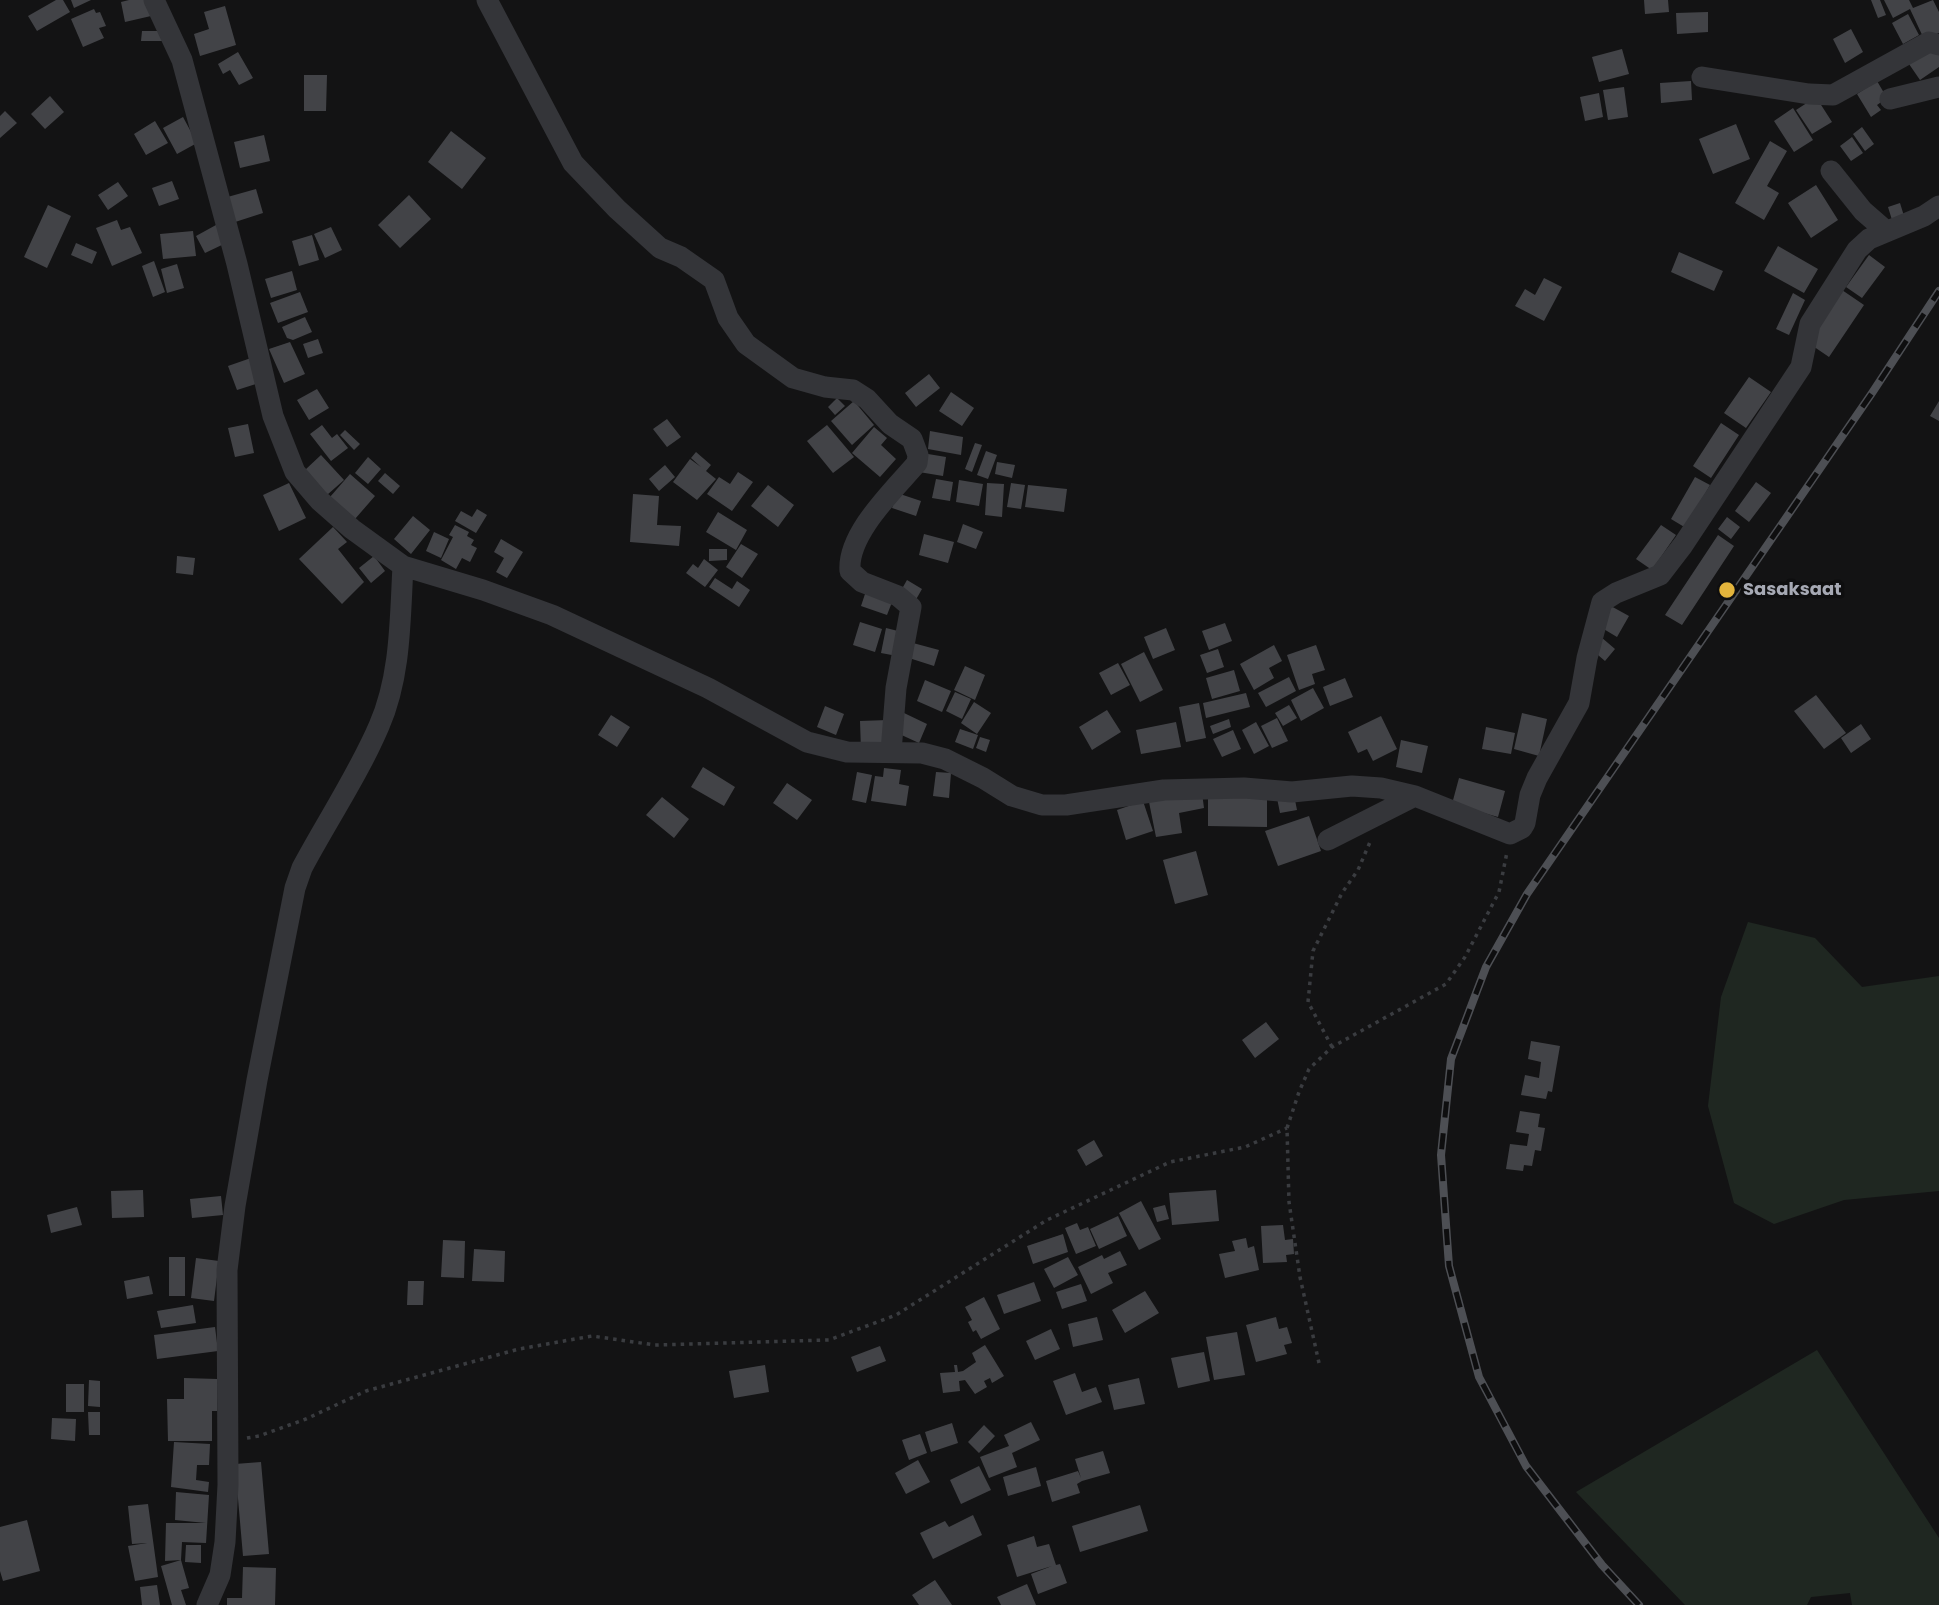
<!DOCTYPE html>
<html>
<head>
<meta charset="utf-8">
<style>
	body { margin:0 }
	canvas { display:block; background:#131314 }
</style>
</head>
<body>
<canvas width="1939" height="1605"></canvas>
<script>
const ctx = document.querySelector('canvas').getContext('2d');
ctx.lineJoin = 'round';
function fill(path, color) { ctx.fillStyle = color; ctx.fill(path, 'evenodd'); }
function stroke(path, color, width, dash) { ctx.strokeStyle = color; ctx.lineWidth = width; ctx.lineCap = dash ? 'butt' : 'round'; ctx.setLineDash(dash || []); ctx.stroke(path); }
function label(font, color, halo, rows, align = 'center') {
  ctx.font = font + ' Poppins,sans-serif'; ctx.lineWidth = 7; ctx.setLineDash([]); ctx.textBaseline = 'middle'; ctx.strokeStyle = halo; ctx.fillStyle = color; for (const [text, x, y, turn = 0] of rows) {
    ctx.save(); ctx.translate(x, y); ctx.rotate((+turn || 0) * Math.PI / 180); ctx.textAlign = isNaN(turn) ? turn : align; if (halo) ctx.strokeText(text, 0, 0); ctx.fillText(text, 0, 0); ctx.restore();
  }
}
const green = new Path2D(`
	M 1748,922 L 1815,938 L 1862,987 L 1939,976 L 1939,1191 L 1844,1200 L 1774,1224 L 1734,1203 L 1708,1106 L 1721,997 Z
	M 1817,1350 L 1939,1538 L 1939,1605 L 1852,1605 L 1850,1593 L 1811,1597 L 1807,1605 L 1685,1605 L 1576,1492 Z`);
const building = new Path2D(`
	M 56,0 L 63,0 L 70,12 L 37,31 L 28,16 Z
	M 71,0 L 91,0 L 74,8 Z
	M 129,0 L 147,0 L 151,16 L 125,22 L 121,2 Z
	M 1644,0 L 1668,0 L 1669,12 L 1645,14 Z
	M 1871,0 L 1880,0 L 1886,15 L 1878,18 Z
	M 1884,0 L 1909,0 L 1913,8 L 1933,0 L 1939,12 L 1939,33 L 1924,39 L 1910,9 L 1893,18 Z
	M 225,6 L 236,45 L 200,56 L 194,34 L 209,29 L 204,12 Z
	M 94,9 L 96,13 L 100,12 L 106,26 L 99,28 L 104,38 L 83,47 L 71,19 Z
	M 1708,12 L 1708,32 L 1677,34 L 1676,13 Z
	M 1908,14 L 1919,35 L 1903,44 L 1892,23 Z
	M 1851,29 L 1863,52 L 1845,63 L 1833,39 Z
	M 142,31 L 162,31 L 162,41 L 141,41 Z
	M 1936,47 L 1939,52 L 1939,67 L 1920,80 L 1909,64 Z
	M 1622,49 L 1629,74 L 1599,82 L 1592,57 Z
	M 238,52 L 253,78 L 239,85 L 230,70 L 223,74 L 218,64 Z
	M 304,75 L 327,75 L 326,111 L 304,111 Z
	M 1691,81 L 1692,100 L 1661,103 L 1660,83 Z
	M 1877,81 L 1887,98 L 1877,105 L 1881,110 L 1871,117 L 1857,94 Z
	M 1624,87 L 1628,117 L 1608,120 L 1603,90 Z
	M 1599,93 L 1603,117 L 1585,121 L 1580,97 Z
	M 50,96 L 64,112 L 45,129 L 31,114 Z
	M 1816,97 L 1832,122 L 1812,134 L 1796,110 Z
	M 1793,108 L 1813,140 L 1794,152 L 1774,121 Z
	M 5,111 L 17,123 L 0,138 L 0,116 Z
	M 183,117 L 197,143 L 177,154 L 163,128 Z
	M 155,121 L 168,143 L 146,155 L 134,134 Z
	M 1736,124 L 1750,159 L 1713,174 L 1699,139 Z
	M 1862,127 L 1874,144 L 1865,151 L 1853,134 Z
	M 451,131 L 486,158 L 462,189 L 428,162 Z
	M 264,135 L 270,161 L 240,168 L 234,142 Z
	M 1852,137 L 1863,153 L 1851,161 L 1840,146 Z
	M 1770,141 L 1787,151 L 1767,186 L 1779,193 L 1764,220 L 1735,203 Z
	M 172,181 L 179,199 L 159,206 L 152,188 Z
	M 118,182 L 128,196 L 108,210 L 98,195 Z
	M 1816,185 L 1838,220 L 1811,238 L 1788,203 Z
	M 256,189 L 263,213 L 232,223 L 224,198 Z
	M 409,195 L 431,219 L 400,248 L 378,225 Z
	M 1900,203 L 1904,216 L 1892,220 L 1888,207 Z
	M 48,205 L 71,216 L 47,268 L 24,257 Z
	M 117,220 L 121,230 L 130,227 L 142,253 L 112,266 L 96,228 Z
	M 216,225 L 226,243 L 205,253 L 196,236 Z
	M 331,227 L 342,250 L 325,258 L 314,234 Z
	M 193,231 L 196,256 L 163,259 L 160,234 Z
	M 312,235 L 319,260 L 299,266 L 292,241 Z
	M 76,243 L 97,252 L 92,264 L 71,255 Z
	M 1778,246 L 1818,269 L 1804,293 L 1764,271 Z
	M 1679,252 L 1723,271 L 1714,291 L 1671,272 Z
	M 1869,255 L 1885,267 L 1862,298 L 1846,287 Z
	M 154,261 L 165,292 L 153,297 L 142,266 Z
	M 177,264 L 184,288 L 167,293 L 161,269 Z
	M 292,271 L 297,290 L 271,298 L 265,279 Z
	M 1544,278 L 1562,287 L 1544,321 L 1515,306 L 1525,289 L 1535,295 Z
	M 1842,290 L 1864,305 L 1829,357 L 1807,342 Z
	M 300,292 L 308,312 L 278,323 L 270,303 Z
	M 1793,293 L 1805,300 L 1789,335 L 1776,329 Z
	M 305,317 L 312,332 L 293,340 L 287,338 L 282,327 Z
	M 318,339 L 323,353 L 308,358 L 303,344 Z
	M 290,342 L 305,374 L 284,383 L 269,349 Z
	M 251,358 L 259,383 L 237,390 L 228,366 Z
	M 929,374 L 940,388 L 916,407 L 905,393 Z
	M 1749,377 L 1771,392 L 1746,428 L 1724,413 Z
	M 317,389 L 329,408 L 309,420 L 297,400 Z
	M 951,392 L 974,408 L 962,426 L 939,411 Z
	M 837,398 L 845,406 L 835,415 L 828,407 Z
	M 854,401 L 874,425 L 852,445 L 831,421 Z
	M 1939,401 L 1939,421 L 1930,416 Z
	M 667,419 L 681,437 L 667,447 L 653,429 Z
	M 1721,423 L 1739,435 L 1711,478 L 1693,466 Z
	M 248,424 L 254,453 L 235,457 L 228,428 Z
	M 322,425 L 332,438 L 337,434 L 348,448 L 331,461 L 310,434 Z
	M 827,425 L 854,457 L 833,473 L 807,441 Z
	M 874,427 L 887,438 L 881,445 L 896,459 L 880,477 L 852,453 Z
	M 345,430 L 360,444 L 354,450 L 340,435 Z
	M 930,431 L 963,437 L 961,455 L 928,449 Z
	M 975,443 L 982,445 L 972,472 L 965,469 Z
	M 986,451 L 997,455 L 988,479 L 977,475 Z
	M 696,452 L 711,465 L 706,471 L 716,479 L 697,500 L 673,482 L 690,459 L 701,467 L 691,458 Z
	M 922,453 L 946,457 L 943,476 L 919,472 Z
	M 321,455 L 344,480 L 327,495 L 305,470 Z
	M 368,457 L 381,469 L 368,484 L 355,473 Z
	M 997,462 L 1015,465 L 1012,478 L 995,474 Z
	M 665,465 L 675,477 L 659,491 L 649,479 Z
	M 738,472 L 753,482 L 732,511 L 707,494 L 719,477 L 730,484 Z
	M 385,473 L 400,486 L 393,494 L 378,481 Z
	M 350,474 L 375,496 L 355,519 L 330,497 Z
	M 1695,477 L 1710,485 L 1686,528 L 1671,519 Z
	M 936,479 L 953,482 L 950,501 L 932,498 Z
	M 959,480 L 983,484 L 979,506 L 956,502 Z
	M 1756,482 L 1771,493 L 1749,522 L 1735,511 Z
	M 289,483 L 306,518 L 279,531 L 263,495 Z
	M 987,483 L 1004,484 L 1002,517 L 985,515 Z
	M 1011,483 L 1025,485 L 1021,509 L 1007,507 Z
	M 768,485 L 794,505 L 778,527 L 751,506 Z
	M 1028,485 L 1067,489 L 1064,512 L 1025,507 Z
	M 897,493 L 921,501 L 916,516 L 892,508 Z
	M 633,494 L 659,496 L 657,525 L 681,526 L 679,546 L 630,542 Z
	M 477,509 L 487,515 L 476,533 L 455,521 L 461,511 L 472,517 Z
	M 718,512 L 747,530 L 736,550 L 706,532 Z
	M 413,516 L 430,530 L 411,554 L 394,539 Z
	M 1727,517 L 1740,527 L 1731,539 L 1718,529 Z
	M 963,524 L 983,532 L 976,549 L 957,542 Z
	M 455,525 L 469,532 L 467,536 L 474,540 L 471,545 L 477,548 L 470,562 L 462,558 L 456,569 L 441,560 L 453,537 L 449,535 Z
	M 1661,525 L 1676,535 L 1652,570 L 1636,559 Z
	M 333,527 L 347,542 L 338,549 L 364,582 L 342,604 L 299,559 Z
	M 434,532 L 449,539 L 441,558 L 426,551 Z
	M 924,534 L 954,542 L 948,563 L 919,555 Z
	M 1718,535 L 1734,546 L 1682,625 L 1665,615 Z
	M 501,539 L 523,552 L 507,578 L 496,572 L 504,558 L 494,552 Z
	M 741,544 L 758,554 L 742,578 L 726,567 Z
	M 709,549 L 727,549 L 727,560 L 709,561 Z
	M 177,556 L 195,558 L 193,575 L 176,573 Z
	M 374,556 L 385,571 L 371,583 L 359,568 Z
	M 704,559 L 718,570 L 705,587 L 686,573 L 693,564 L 698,568 Z
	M 715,578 L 732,589 L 737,581 L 750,590 L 739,607 L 709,587 Z
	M 907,580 L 922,589 L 914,603 L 899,594 Z
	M 867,588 L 894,597 L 887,615 L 861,606 Z
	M 1609,605 L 1629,616 L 1617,637 L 1597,625 Z
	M 860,622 L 882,629 L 875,652 L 853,645 Z
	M 1225,623 L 1232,641 L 1209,650 L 1202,631 Z
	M 886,628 L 902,632 L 897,656 L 881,653 Z
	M 1166,628 L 1175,650 L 1153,659 L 1144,637 Z
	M 1601,637 L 1615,649 L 1605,661 L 1591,649 Z
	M 913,643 L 939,650 L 934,666 L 909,658 Z
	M 1274,645 L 1282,661 L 1269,668 L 1274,678 L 1254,690 L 1240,664 Z
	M 1316,645 L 1325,670 L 1312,674 L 1315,684 L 1299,690 L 1287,655 Z
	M 1218,649 L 1224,667 L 1207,673 L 1200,655 Z
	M 1144,652 L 1163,690 L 1140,702 L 1121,664 Z
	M 1118,663 L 1130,685 L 1111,695 L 1099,673 Z
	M 965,666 L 985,675 L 975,700 L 954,690 Z
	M 1234,670 L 1240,691 L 1212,699 L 1206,678 Z
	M 1289,677 L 1296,691 L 1266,707 L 1258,693 Z
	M 1345,678 L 1353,697 L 1330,706 L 1323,687 Z
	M 925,680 L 951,691 L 942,712 L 917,701 Z
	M 1313,688 L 1324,708 L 1301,721 L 1291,700 Z
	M 955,692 L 971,699 L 962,719 L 946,711 Z
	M 1246,693 L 1250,707 L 1206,718 L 1203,703 Z
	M 1816,695 L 1846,733 L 1824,749 L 1794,711 Z
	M 974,702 L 991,713 L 977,734 L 961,723 Z
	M 1199,703 L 1206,738 L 1186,742 L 1179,707 Z
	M 1289,705 L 1297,718 L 1283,726 L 1275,713 Z
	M 825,706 L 844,714 L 836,735 L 817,727 Z
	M 1107,710 L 1121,732 L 1092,750 L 1079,727 Z
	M 904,713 L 927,724 L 919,743 L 895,732 Z
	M 1522,713 L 1547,719 L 1539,756 L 1514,749 Z
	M 611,715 L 630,727 L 617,747 L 598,735 Z
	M 1381,716 L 1397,749 L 1373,761 L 1367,749 L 1358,753 L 1348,732 Z
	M 1277,718 L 1288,741 L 1272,748 L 1261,726 Z
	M 1229,719 L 1231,727 L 1213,734 L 1210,726 Z
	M 888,720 L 889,749 L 861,750 L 860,721 Z
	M 1176,722 L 1181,747 L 1141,754 L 1136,730 Z
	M 1256,722 L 1269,746 L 1254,754 L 1242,730 Z
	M 1861,724 L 1871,739 L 1851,753 L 1841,738 Z
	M 1486,727 L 1515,733 L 1511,754 L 1482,749 Z
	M 960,729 L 978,735 L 973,749 L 955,742 Z
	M 1233,730 L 1241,749 L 1222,757 L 1213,739 Z
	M 980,737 L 990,740 L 986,752 L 976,748 Z
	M 1401,740 L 1428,746 L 1422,773 L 1396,767 Z
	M 703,767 L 735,787 L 724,806 L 691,787 Z
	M 884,768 L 901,770 L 899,784 L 909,786 L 906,806 L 871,801 L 875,776 L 883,777 Z
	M 857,772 L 872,775 L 866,803 L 852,800 Z
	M 936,772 L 951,773 L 949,798 L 933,796 Z
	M 1459,778 L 1505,791 L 1498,817 L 1452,804 Z
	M 787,783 L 812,800 L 797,820 L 773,803 Z
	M 1202,793 L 1204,808 L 1179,813 L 1182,833 L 1156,837 L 1149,802 Z
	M 1294,795 L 1297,810 L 1280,813 L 1277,798 Z
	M 662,797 L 689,819 L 674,838 L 646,815 Z
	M 1208,797 L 1267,797 L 1267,827 L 1208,826 Z
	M 1143,801 L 1153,831 L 1126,840 L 1117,810 Z
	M 1309,816 L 1321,851 L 1278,866 L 1265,831 Z
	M 1196,851 L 1208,895 L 1175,904 L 1163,860 Z
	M 1266,1022 L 1279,1039 L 1255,1058 L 1242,1040 Z
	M 1531,1041 L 1560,1046 L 1552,1092 L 1548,1091 L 1546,1099 L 1521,1095 L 1525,1075 L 1539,1078 L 1541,1062 L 1528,1059 Z
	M 1520,1111 L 1540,1114 L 1538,1127 L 1545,1128 L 1541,1151 L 1535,1150 L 1532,1166 L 1524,1165 L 1523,1171 L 1506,1169 L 1510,1144 L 1527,1146 L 1529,1134 L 1516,1132 Z
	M 1094,1140 L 1103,1156 L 1086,1166 L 1077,1150 Z
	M 143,1190 L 144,1217 L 112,1218 L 111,1191 Z
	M 1216,1190 L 1219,1221 L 1172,1225 L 1169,1193 Z
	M 221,1196 L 223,1215 L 192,1218 L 190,1199 Z
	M 1141,1201 L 1161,1239 L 1139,1250 L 1119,1213 Z
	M 1165,1205 L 1169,1219 L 1157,1222 L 1153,1208 Z
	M 77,1207 L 82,1225 L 51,1233 L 47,1215 Z
	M 1118,1216 L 1127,1236 L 1099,1249 L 1090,1229 Z
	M 1077,1223 L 1080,1230 L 1088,1227 L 1096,1246 L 1076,1254 L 1065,1228 Z
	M 1283,1225 L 1285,1240 L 1293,1239 L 1294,1254 L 1286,1255 L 1287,1262 L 1263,1263 L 1261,1226 Z
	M 1063,1234 L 1068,1252 L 1033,1264 L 1027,1246 Z
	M 1246,1238 L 1248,1248 L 1254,1246 L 1259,1270 L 1225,1278 L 1219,1254 L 1235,1251 L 1232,1241 Z
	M 443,1240 L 465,1241 L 464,1278 L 441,1277 Z
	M 474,1249 L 505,1251 L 504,1282 L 472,1281 Z
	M 1120,1251 L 1127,1265 L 1108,1273 L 1113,1283 L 1091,1294 L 1078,1267 L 1102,1255 L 1104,1259 Z
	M 169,1257 L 185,1257 L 185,1296 L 169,1296 Z
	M 1068,1257 L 1078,1275 L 1054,1288 L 1044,1269 Z
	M 196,1258 L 219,1261 L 214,1301 L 191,1298 Z
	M 149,1276 L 153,1294 L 127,1299 L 124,1281 Z
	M 408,1281 L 424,1281 L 423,1305 L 407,1305 Z
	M 1034,1282 L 1041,1301 L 1004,1314 L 997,1295 Z
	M 1081,1284 L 1087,1301 L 1062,1309 L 1056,1292 Z
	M 1145,1291 L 1159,1313 L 1125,1333 L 1112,1310 Z
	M 984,1297 L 1000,1329 L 981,1339 L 976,1330 L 973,1332 L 968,1322 L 972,1320 L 965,1307 Z
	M 193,1305 L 196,1323 L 161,1328 L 157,1311 Z
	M 1097,1317 L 1103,1340 L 1073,1347 L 1068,1324 Z
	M 1276,1317 L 1279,1329 L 1287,1327 L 1292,1343 L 1284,1345 L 1287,1354 L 1256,1362 L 1246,1325 Z
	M 215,1327 L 218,1351 L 157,1359 L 154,1335 Z
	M 1051,1329 L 1060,1349 L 1035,1360 L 1026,1341 Z
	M 1237,1332 L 1245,1375 L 1214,1380 L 1206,1337 Z
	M 985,1345 L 1004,1376 L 992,1383 L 990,1378 L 984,1381 L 987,1387 L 975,1394 L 965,1380 L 959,1381 L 960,1391 L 943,1393 L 940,1373 L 955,1372 L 954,1365 L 957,1365 L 958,1372 L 963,1371 L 976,1362 L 972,1353 Z
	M 880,1346 L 886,1361 L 857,1372 L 851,1357 Z
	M 1204,1352 L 1210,1381 L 1178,1388 L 1171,1358 Z
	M 765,1365 L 769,1392 L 734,1398 L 729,1371 Z
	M 1075,1373 L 1082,1392 L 1096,1387 L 1102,1402 L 1066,1415 L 1053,1381 Z
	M 184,1378 L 217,1379 L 217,1411 L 212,1411 L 212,1441 L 168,1441 L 167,1399 L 184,1399 Z
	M 1139,1378 L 1145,1404 L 1114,1410 L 1108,1385 Z
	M 89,1380 L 100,1381 L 100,1407 L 88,1406 Z
	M 66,1384 L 84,1384 L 84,1412 L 66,1412 Z
	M 88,1412 L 100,1412 L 100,1435 L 89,1435 Z
	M 52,1418 L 76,1419 L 75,1441 L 51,1439 Z
	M 1031,1422 L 1040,1440 L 1012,1453 L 1017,1467 L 989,1478 L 980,1457 L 1009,1446 L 1004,1435 Z
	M 952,1423 L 958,1443 L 931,1452 L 925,1432 Z
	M 984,1425 L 995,1436 L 979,1453 L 968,1442 Z
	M 920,1434 L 927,1453 L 909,1460 L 902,1440 Z
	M 174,1442 L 210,1444 L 209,1465 L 197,1465 L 196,1480 L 209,1482 L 208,1492 L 171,1487 Z
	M 1103,1451 L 1110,1473 L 1082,1481 L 1077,1484 L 1080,1493 L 1052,1502 L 1046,1481 L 1078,1471 L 1081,1478 L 1075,1459 Z
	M 918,1460 L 930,1482 L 906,1494 L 895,1473 Z
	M 261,1462 L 269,1554 L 243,1556 L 235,1464 Z
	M 979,1466 L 991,1490 L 961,1504 L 950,1480 Z
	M 1036,1467 L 1041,1486 L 1008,1496 L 1003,1477 Z
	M 176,1492 L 209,1495 L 206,1543 L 182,1542 L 181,1560 L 189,1588 L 181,1590 L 186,1605 L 172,1605 L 161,1566 L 181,1560 L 165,1561 L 166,1523 L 206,1523 L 175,1520 Z
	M 148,1504 L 158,1577 L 135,1581 L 128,1546 L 147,1543 L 132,1544 L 128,1506 Z
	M 1140,1505 L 1148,1531 L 1080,1552 L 1072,1526 Z
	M 973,1515 L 982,1535 L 933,1559 L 920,1533 L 945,1521 L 949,1527 Z
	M 27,1520 L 40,1571 L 3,1581 L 0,1571 L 0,1527 Z
	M 1034,1536 L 1037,1547 L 1049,1544 L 1056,1565 L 1060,1564 L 1067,1583 L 1038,1594 L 1031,1574 L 1052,1566 L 1017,1577 L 1007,1545 Z
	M 186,1545 L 201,1545 L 201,1563 L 185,1562 Z
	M 243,1567 L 276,1568 L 275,1605 L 227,1605 L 227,1598 L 242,1598 Z
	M 935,1580 L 952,1605 L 919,1605 L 912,1595 Z
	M 1027,1584 L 1036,1605 L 1001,1605 L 997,1597 Z
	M 157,1585 L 160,1605 L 142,1605 L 140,1587 Z`);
const path = new Path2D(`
	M 1332,1047 L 1308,1002 L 1313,951 L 1342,893 L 1358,870 L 1370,842
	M 1319,1363 L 1300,1277 L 1289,1202 L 1287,1128 L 1299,1092 L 1309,1069 L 1332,1047 L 1446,984 L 1465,957 L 1499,892 L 1507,852
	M 247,1438 L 259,1436 L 306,1419 L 366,1391 L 519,1349 L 592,1336 L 655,1345 L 829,1340 L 896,1315 L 1047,1220 L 1170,1162 L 1245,1147 L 1287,1128`);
const street = new Path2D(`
	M 154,0 L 182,60 L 237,264 L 273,416 L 295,472 L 319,500 L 352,529 L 403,566 L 483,590 L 552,615 L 708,688 L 807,742 L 847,752 L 922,753 L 945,759 L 983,778 L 1012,796 L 1042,805 L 1066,805 L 1164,790 L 1244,788 L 1292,792 L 1352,786 L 1381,788 L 1415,796 L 1510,834 L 1522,828 L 1525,823 L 1530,795 L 1537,778 L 1579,703 L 1587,658 L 1602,602 L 1616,593 L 1660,575 L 1683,545 L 1801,367 L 1810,324 L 1857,250 L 1869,239 L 1924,216 L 1939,206
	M 487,0 L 573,163 L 617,209 L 660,248 L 681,257 L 714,280 L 728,318 L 746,344 L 793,378 L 825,387 L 853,390 L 867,399 L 890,424 L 912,439 L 918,455 L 917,463 C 893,491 847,534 850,571 L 862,582 L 898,596 L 911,607 L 896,688 L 891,752
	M 1702,77 L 1809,94 L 1833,95 L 1929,42 L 1939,45
	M 1890,99 L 1939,87
	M 1831,171 L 1863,211 L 1886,231
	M 1328,840 L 1415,796
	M 207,1605 L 220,1575 L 225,1542 L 228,1485 L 227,1270 L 235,1206 L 257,1080 L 295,888 L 302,868 C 327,821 358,775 379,726 C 401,676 400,619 403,566`);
const rail = new Path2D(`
	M 1639,1605 L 1602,1565 L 1526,1466 L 1479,1377 L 1449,1266 L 1441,1155 L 1451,1059 L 1486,967 L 1527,894 L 1872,393 L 1939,291`);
const markers = [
	[1727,590,9,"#e3b43c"]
];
const poiNames = [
	["Sasaksaat",1743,590]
];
fill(green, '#1f2721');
fill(building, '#424347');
stroke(path, '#3a3c40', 3.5, [3.5, 5]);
stroke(street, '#343539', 21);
stroke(rail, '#4d4f54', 8);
stroke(rail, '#0e0e0f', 5, [16]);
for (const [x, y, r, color] of markers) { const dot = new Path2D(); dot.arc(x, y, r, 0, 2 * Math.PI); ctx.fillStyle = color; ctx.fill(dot); stroke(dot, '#0e0e0f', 2.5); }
label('bold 18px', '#a6a9b4', '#0e0e0f', poiNames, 'left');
</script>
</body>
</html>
